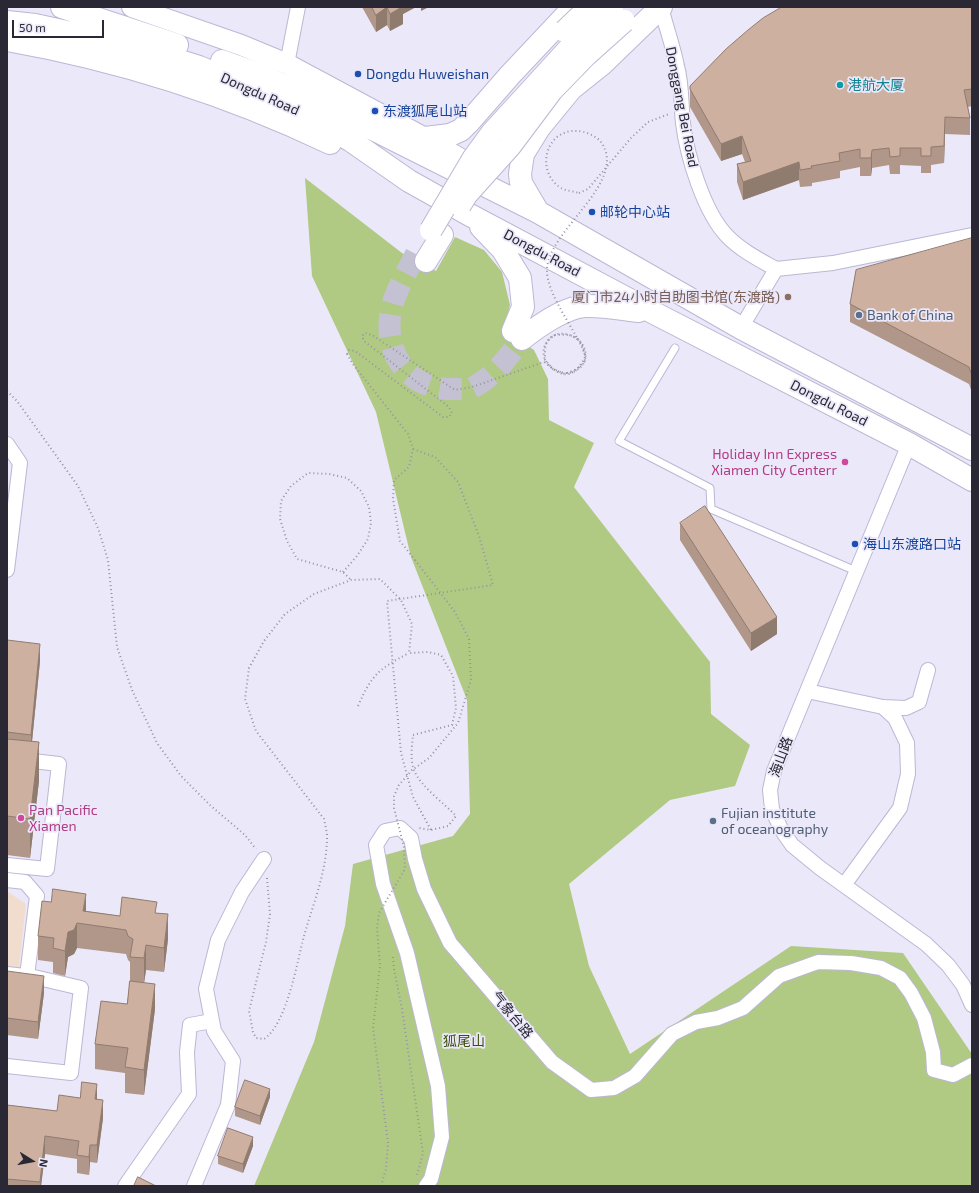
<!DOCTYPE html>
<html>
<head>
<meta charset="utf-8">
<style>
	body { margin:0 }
	#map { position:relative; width:979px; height:1193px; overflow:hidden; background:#ebe8fa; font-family:"Exo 2",sans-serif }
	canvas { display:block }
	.frame { position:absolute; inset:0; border:8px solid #2a2834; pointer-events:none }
	.north { position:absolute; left:12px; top:1141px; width:40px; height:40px; -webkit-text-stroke:3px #ebe8fa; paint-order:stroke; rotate:101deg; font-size:11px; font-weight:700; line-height:16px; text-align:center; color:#2a2834 }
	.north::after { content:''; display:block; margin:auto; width:14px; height:18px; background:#2a2834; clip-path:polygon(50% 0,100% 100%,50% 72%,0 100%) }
	.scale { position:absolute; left:12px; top:20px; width:92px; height:18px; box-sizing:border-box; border:2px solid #2a2834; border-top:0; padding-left:5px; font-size:12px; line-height:14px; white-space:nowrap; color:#2a2834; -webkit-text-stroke:3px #ebe8fa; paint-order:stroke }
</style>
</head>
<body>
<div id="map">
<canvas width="979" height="1193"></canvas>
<div class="frame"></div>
<div class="north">N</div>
<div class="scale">50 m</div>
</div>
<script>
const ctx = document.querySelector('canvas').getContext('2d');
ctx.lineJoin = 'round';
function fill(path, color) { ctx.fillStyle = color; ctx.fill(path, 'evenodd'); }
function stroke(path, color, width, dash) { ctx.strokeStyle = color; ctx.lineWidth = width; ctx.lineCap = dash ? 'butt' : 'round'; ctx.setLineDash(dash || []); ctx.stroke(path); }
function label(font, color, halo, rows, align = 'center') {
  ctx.font = font + ' "Exo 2","Noto Sans SC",sans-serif'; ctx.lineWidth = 3.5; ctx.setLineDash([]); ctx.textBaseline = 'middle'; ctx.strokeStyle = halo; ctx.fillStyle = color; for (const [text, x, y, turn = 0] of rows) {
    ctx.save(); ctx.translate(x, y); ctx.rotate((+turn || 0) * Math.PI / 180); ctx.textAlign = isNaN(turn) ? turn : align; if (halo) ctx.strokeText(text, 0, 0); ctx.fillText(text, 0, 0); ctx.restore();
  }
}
const commercial = new Path2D(`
	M 7,891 L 26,904 L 19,968 L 7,966 Z`);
const green = new Path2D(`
	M 305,178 L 402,253 L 436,271 L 455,237 L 484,250 L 502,272 L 510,305 L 504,330 L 534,350 L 548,379 L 549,420 L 594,443 L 574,487 L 710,662 L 711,714 L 750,745 L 735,786 L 670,800 L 569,884 L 589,966 L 630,1054 L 791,946 L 903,953 L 972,1054 L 972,1186 L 254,1186 L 314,1042 L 345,926 L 353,864 L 453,836 L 470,814 L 467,700 L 411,557 L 376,412 L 312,276 Z`);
const primaryTunnel = new Path2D(`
	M 416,254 C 406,274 393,294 390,316 C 385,356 410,389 451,389 C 457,389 467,390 472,388 C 494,377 508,357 522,339`);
const path = new Path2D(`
	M 579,193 L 588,189 L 631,138 L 648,122 L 669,114
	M 347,354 L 352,363 L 408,434 L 413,449 L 409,467 L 394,480 L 393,499 L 400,541 L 415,560
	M 7,391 L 17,401 L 78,486 L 98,528 L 108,560 L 117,647 L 132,690 L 157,743 L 181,776 L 211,806 L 245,835 L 256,849
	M 413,449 L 435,457 L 458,482 L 479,536 L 493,585 L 387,601 L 401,753 L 413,797 L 431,830
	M 343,572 L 357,556 L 368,539 L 371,523 L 369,507 L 361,491 L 347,478 L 329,474 L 308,473 L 291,486 L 281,501 L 280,519 L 287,541 L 297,559 L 343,572 L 351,580
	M 358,706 C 372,674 379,669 409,653
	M 267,878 L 270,914 L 266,942 L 249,1011 L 253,1032 L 256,1038 L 264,1039 C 287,1024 297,962 304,936 C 313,904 327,871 327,837 C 327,831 325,825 324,819 L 256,731 L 245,699 L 249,668 L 264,641 L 285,614 L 314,594 L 351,580 L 380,579 L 401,600 L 412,624 L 409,653 L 428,652 L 441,655 L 453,676 L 456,708 L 452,725 L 413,735 C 412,746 410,760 414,770 C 420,786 444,803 456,816 L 448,826 L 431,830 L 419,828
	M 393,957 L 394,969 L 402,1009 L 423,1153 L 417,1175`);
const lane = new Path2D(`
	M 675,348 L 619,441 L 710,488 L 711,509 L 856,571`);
const street = new Path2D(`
	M 661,7 C 666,27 673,46 677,66 C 682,84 681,104 683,123 C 687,156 704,213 728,237 C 742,251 760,260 776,269
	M 287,64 L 298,7
	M 741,328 L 776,269 L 833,263 L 972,235
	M 7,444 L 20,463 L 7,570
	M 909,444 L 774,771 L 770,790 L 772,809 L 781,829 L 792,845 L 820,868 L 926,944 L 948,965 L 963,985 L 972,1005
	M 807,691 L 883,707 L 895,718 L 907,743 L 908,774 L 900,808 L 844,885
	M 883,707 L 906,708 L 919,702 L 928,670
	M 7,758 L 59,764 L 47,869 L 7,865
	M 7,880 L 25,882 L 37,896 L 27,976
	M 7,974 L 34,977 L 81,988 L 71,1073 L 7,1066
	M 125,1186 L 189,1094 L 187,1052 L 190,1025 L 212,1021
	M 194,1186 L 228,1105 L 233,1061 L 214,1031 L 206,989 L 218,940 L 242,892 L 264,859
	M 426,1186 L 431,1179 L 442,1137 L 438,1086 L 407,953 L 383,884 L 376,845 L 385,831 L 400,828 L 411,838 L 415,859 L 424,889 L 450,943 L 552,1062 L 591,1090 L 614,1088 L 635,1076 L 672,1034 L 696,1022 L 718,1018 L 743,1008 L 779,976 L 818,962 L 851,963 L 881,968 L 900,978 L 911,993 L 924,1018 L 933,1052 L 934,1070 L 953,1075 L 972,1065`);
const secondary = new Path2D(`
	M 132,7 L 241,45 L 287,64 L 425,138 L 483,172`);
const primary = new Path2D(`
	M 62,7 L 177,45
	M 7,22 L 35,25 L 139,48 L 199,67 L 277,99 L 350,140 L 409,181 L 468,214 L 656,314 L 909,444 L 972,480
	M 7,40 C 120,60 227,94 330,143
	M 222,61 L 261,75 L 319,102 L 538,212 L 741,328 L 972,449
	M 425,138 L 450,135 L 461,130 L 469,122 L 510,75 L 574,7
	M 538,212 L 521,183 L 520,174 L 523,154 L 539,128 L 571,89 L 601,65 L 661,7
	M 481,227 L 503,250 L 520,278 L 523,307 L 513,331
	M 426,261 L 442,235
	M 522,339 C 537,327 564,308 584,306 C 602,305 621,309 639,311`);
const pathBridge = new Path2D(`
	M 347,354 L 349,350 L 355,351 L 443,417 L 449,417 L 452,413 L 449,407 L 364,341 L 362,336 L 365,333 L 372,335 L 455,390 L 472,387 L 544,362 C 562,376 568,381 585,361 C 584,338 576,333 554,335 C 551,338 547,341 545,345 C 536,367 570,384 583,364 C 595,344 564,324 549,339 C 544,344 545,354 545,360 L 553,369 L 565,374 L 577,369 L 586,357 C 577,331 546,295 547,269 C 549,229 629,182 601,142 C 596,136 585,131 577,131 C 545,129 535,172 561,188 C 566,191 573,191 579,193
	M 381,1186 L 386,1169 L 388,1143 L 373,1028 L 380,965 L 377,929 L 379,913 L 405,869 L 404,847 L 394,808 L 394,796 L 399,785 L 412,770 L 429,758 L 458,723 L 471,680 L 469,639 L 455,612 L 415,560`);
const primaryBridge = new Path2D(`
	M 565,31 L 590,7
	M 460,205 L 466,195 L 510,146 L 552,90 L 586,55 L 624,21
	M 431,230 L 473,159 L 492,133 L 578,39 L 612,7`);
const wall = new Path2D(`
	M 362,7 L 416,7 L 403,14 L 403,24 L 390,31 L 387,25 L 376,32 Z
	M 972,7 L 972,106 L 968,107 L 970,118 L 970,135 L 945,134 L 944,163 L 931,165 L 931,173 L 921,173 L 921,166 L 900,165 L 900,174 L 890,174 L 889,165 L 872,168 L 871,176 L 860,176 L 860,167 L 840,171 L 840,178 L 812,183 L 812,186 L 800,187 L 799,180 L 743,200 L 737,182 L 737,164 L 745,162 L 742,154 L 721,161 L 690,107 L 690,86 Z
	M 972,238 L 972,390 L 971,390 L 969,384 L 850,322 L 850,304 Z
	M 680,523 L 777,634 L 751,651 L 680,540 Z
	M 7,640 L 40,661 L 32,741 L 39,781 L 30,858 L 7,855 Z
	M 86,911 L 120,916 L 157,913 L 168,939 L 164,972 L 146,970 L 144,983 L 155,1009 L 144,1095 L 125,1093 L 125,1073 L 95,1069 L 95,1044 L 127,1004 L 130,981 L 130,962 L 128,960 L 126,954 L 77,948 L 74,954 L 68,957 L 65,976 L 53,973 L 53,962 L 38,960 L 38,936 Z
	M 7,971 L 44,993 L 38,1039 L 7,1035 Z
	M 270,1097 L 260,1125 L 235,1116 L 235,1107 Z
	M 80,1098 L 97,1099 L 103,1118 L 97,1163 L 90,1162 L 89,1175 L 77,1173 L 77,1159 L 45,1154 L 41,1186 L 7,1186 L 7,1105 L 57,1111 Z
	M 253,1146 L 243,1173 L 218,1164 L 218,1156 Z`);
const shadedWall = new Path2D(`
	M 387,7 L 387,25 L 376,32 L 376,15 Z
	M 398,7 L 416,7 L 403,14 L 403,24 L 390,31 L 390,14 Z
	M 421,7 L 429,7 L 421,11 Z
	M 945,117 L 945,134 L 944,163 L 944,146 Z
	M 742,136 L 742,154 L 721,161 L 721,144 Z
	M 872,150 L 872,168 L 871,176 L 871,158 Z
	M 799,162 L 799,180 L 743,200 L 743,182 Z
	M 777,617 L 777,634 L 751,651 L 751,633 Z
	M 40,644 L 40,661 L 31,752 L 31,735 Z
	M 39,742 L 39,781 L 30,858 L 30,819 Z
	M 86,894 L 86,918 L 83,911 Z
	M 168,914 L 168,939 L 164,972 L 164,948 Z
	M 77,923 L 77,948 L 74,954 L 68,957 L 65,976 L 65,951 L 68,932 Z
	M 146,945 L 146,970 L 144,983 L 144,958 Z
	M 44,976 L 44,993 L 38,1039 L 38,1022 Z
	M 155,984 L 155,1009 L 144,1095 L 144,1070 Z
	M 97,1084 L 97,1102 L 95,1099 Z
	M 270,1089 L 270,1097 L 260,1125 L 260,1116 Z
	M 103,1100 L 103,1118 L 97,1163 L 97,1145 Z
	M 45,1136 L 45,1154 L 41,1186 L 40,1186 Z
	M 253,1137 L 253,1146 L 243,1173 L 243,1164 Z
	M 90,1145 L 90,1162 L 89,1175 L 89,1157 Z`);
const building = new Path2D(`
	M 372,7 L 402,7 L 390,14 L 387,7 L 376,15 Z
	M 782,7 L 972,7 L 972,89 L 964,90 L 970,118 L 945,117 L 944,146 L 931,147 L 931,156 L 921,156 L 921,148 L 900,148 L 900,156 L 890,157 L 889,148 L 872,150 L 871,158 L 860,158 L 860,149 L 839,153 L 840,161 L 811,166 L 812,168 L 800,170 L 799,162 L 743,182 L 737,164 L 751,161 L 742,136 L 721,144 L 690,89 L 690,86 L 726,49 L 748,30 L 763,18 Z
	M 972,238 L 972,373 L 971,373 L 969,367 L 850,304 L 856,270 Z
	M 705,506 L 777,617 L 751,633 L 680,523 Z
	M 7,640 L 40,644 L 31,735 L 7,732 Z
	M 7,739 L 39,742 L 30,819 L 7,816 Z
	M 53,889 L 86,894 L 83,911 L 120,916 L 122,897 L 157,902 L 155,913 L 168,914 L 164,948 L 146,945 L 144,958 L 130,957 L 133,939 L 128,936 L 126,930 L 77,923 L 74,930 L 68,932 L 65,951 L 53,948 L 54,938 L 38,936 L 42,901 L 51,902 Z
	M 7,971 L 44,976 L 38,1022 L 7,1018 Z
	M 130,981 L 155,984 L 144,1070 L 125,1067 L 128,1048 L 95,1044 L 101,1001 L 127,1004 Z
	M 245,1080 L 270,1089 L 260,1116 L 235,1107 Z
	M 82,1082 L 97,1084 L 95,1099 L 103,1100 L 97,1145 L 90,1145 L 89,1157 L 77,1155 L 79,1141 L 45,1136 L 40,1182 L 7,1179 L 7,1105 L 57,1111 L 59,1095 L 80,1098 Z
	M 228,1128 L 253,1137 L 243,1164 L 218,1156 Z
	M 138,1177 L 156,1186 L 134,1186 Z`);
const markers = [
	[358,74,4,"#1a4fb4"],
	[840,85,4,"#0f9aa8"],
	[375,111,4,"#1a4fb4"],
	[592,212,4,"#1a4fb4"],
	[788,297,4,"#8d6e63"],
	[859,315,4,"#5c6f8a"],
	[845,462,4,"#d1479c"],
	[855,544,4,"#1a4fb4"],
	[21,818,4,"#d1479c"],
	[713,821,4,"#5c6f8a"]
];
const transitNames = [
	["Dongdu Huweishan",366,74],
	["东渡狐尾山站",383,111],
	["邮轮中心站",600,212],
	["海山东渡路口站",863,544]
];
const cultureNames = [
	["港航大厦",848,85]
];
const streetNames = [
	["Dongdu Road",260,94,24],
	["Donggang Bei Road",682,107,79],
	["Dongdu Road",542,253,28],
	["Dongdu Road",829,403,27],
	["海山路",781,757,-70],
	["气象台路",512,1015,50]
];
const educationNames = [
	["厦门市24小时自助图书馆(东渡路)",780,297]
];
const serviceNames = [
	["Bank of China",867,315],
	["Fujian institute",721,813],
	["of oceanography",721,829]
];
const hotelNames = [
	["Holiday Inn Express",837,454],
	["Xiamen City Centerr",837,470],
	["Pan Pacific",29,810,"left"],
	["Xiamen",29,826,"left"]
];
const parkNames = [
	["狐尾山",464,1041]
];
fill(commercial, '#f1ddce');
fill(green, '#b0ca83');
stroke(primaryTunnel, '#c4c2d2', 22, [22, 11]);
stroke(lane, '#bcb7d4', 9);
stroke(street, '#bcb7d4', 16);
stroke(secondary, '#bcb7d4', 22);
stroke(primary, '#bcb7d4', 24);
stroke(path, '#9693a3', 2, [1, 3]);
stroke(lane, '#fff', 7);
stroke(street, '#fff', 14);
stroke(secondary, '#fff', 20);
stroke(primary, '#fff', 22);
stroke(primaryBridge, '#bcb7d4', 24, []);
stroke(pathBridge, '#9693a3', 2, [1, 3]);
stroke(primaryBridge, '#fff', 22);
fill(wall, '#b09789');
fill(shadedWall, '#907b6f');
fill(building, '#cdb09f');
stroke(building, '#907b6f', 1);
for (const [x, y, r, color] of markers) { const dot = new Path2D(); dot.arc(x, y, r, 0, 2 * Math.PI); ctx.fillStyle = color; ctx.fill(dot); stroke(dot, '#ebe8fa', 1.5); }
label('14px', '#164399', '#ebe8fa', transitNames, 'left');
label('14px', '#0d838f', '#ebe8fa', cultureNames, 'left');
label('14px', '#2a2834', '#ebe8fa', streetNames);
label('14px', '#785e54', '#ebe8fa', educationNames, 'right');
label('14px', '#4e5e75', '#ebe8fa', serviceNames, 'left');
label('14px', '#b23c85', '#ebe8fa', hotelNames, 'right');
label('14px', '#3b4e0a', '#ebe8fa', parkNames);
</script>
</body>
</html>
